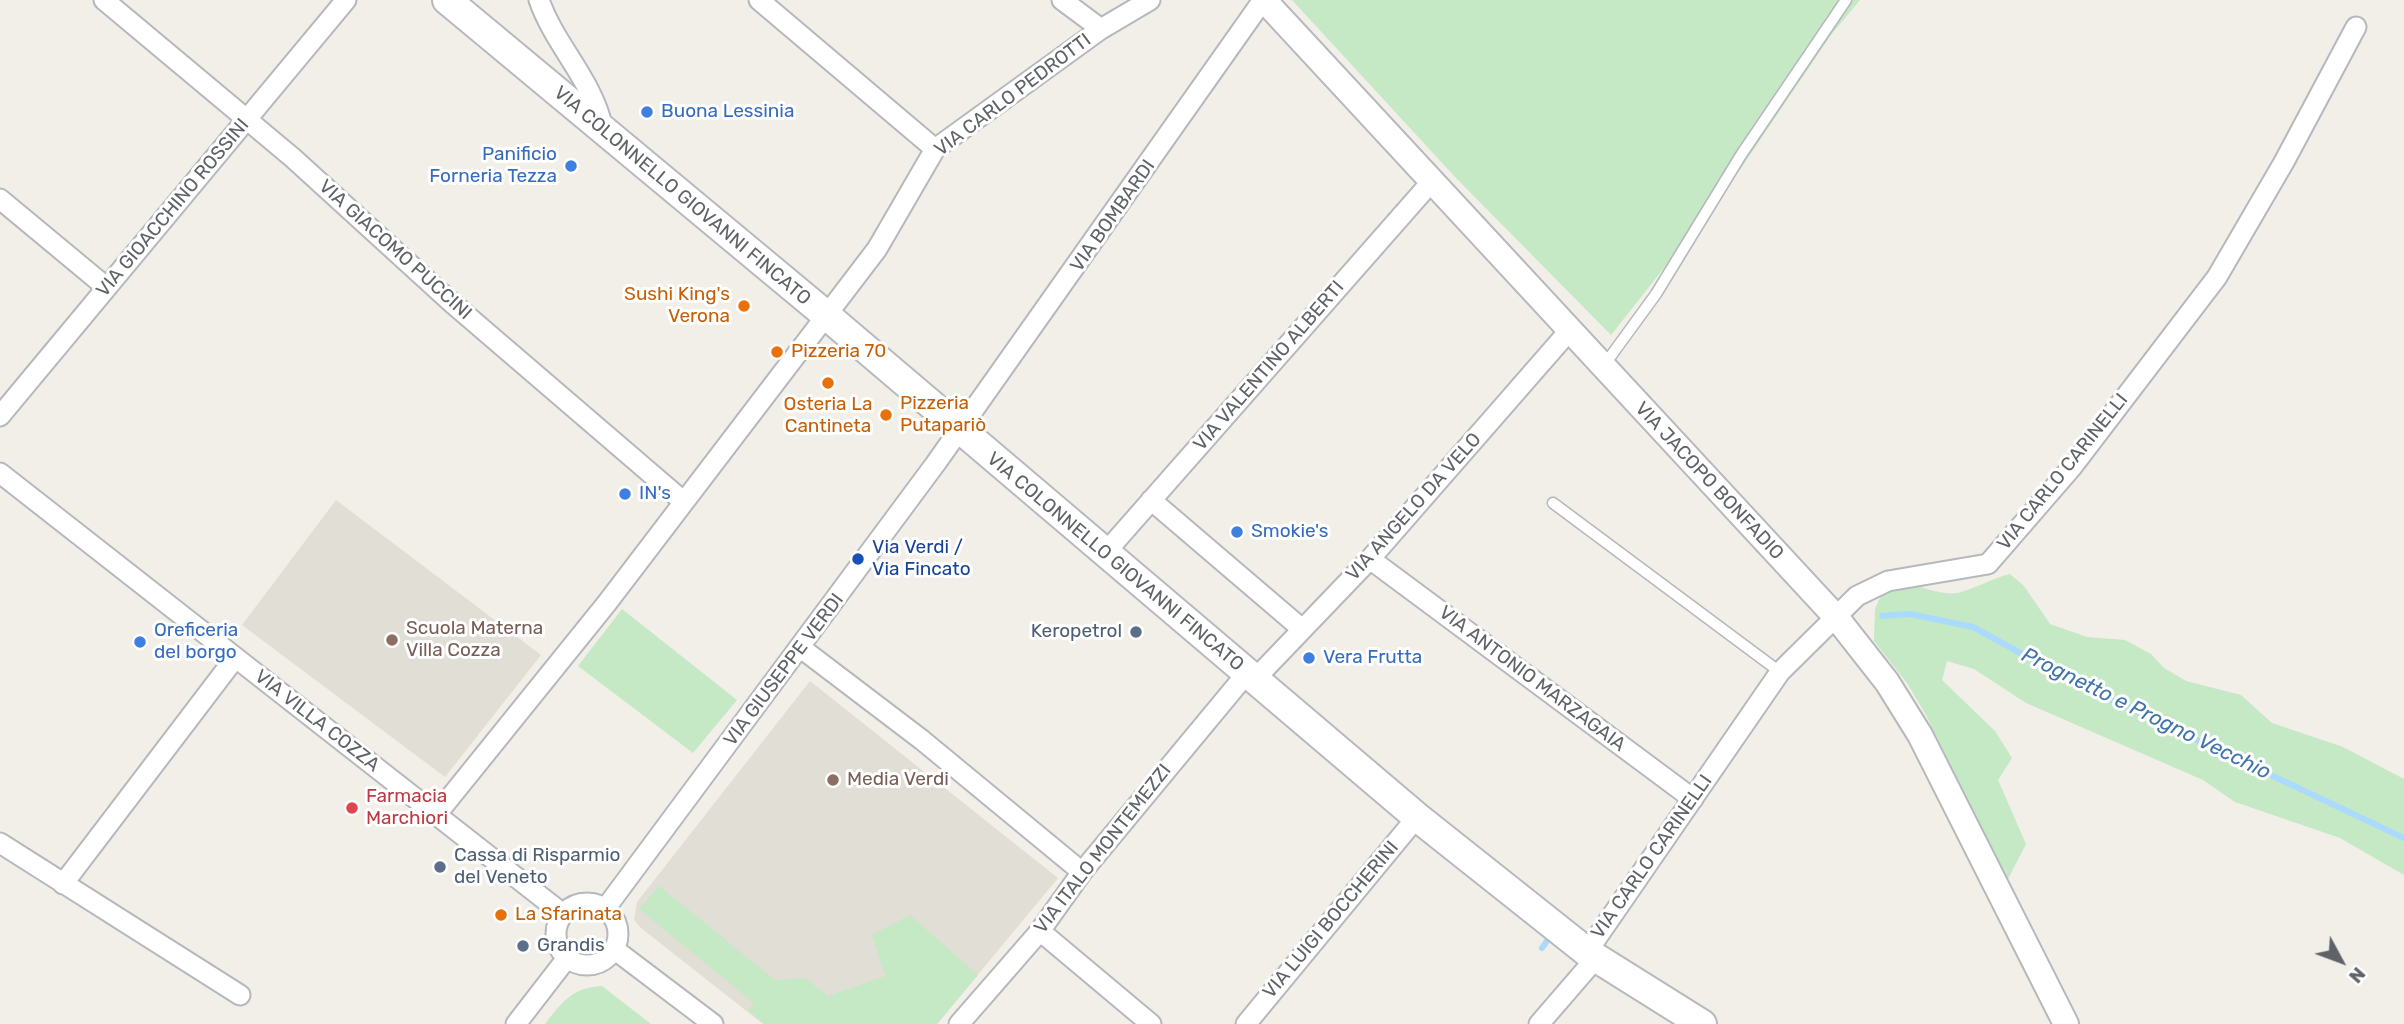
<!DOCTYPE html>
<html>
<head>
<meta charset="utf-8">
<style>
	body { margin:0 }
	#map { position:relative; width:2404px; height:1024px; overflow:hidden; background:#f1efe8; font-family:Rubik,sans-serif }
	canvas { display:block }
	.north { position:absolute; left:2306px; top:926px; width:70px; height:70px; -webkit-text-stroke:5px #fff; paint-order:stroke; rotate:131deg; font-size:19px; font-weight:700; line-height:28px; text-align:center; color:#5f6368 }
	.north::after { content:''; display:block; margin:auto; width:24px; height:32px; background:#5f6368; clip-path:polygon(50% 0,100% 100%,50% 72%,0 100%) }
</style>
</head>
<body>
<div id="map">
<canvas width="2404" height="1024"></canvas>
<div class="north">N</div>
</div>
<script>
const ctx = document.querySelector('canvas').getContext('2d');
ctx.lineJoin = 'round';
function fill(path, color) { ctx.fillStyle = color; ctx.fill(path, 'evenodd'); }
function stroke(path, color, width, dash) { ctx.strokeStyle = color; ctx.lineWidth = width; ctx.lineCap = dash ? 'butt' : 'round'; ctx.setLineDash(dash || []); ctx.stroke(path); }
function label(font, color, halo, rows, align = 'center') {
  ctx.font = font + ' Rubik,sans-serif'; ctx.lineWidth = 6; ctx.setLineDash([]); ctx.textBaseline = 'middle'; ctx.strokeStyle = halo; ctx.fillStyle = color; for (const [text, x, y, turn = 0] of rows) {
    ctx.save(); ctx.translate(x, y); ctx.rotate((+turn || 0) * Math.PI / 180); ctx.textAlign = isNaN(turn) ? turn : align; if (halo) ctx.strokeText(text, 0, 0); ctx.fillText(text, 0, 0); ctx.restore();
  }
}
const education = new Path2D(`
	M 336,500 L 541,655 L 445,777 L 242,625 Z
	M 810,681 L 1058,878 L 937,1024 L 763,1024 L 641,928 L 634,920 L 637,902 Z`);
const green = new Path2D(`
	M 1292,0 L 1860,0 L 1831,35 L 1731,183 L 1611,335 L 1455,177 Z
	M 2010,574 L 2024,586 L 2050,624 L 2087,637 L 2125,640 L 2151,654 L 2164,668 L 2186,681 L 2241,695 L 2272,723 L 2343,747 L 2404,779 L 2404,875 L 2340,838 L 2235,802 L 2203,780 L 2026,703 L 1974,669 L 1947,661 L 1942,680 L 1995,731 L 2012,758 L 1998,780 L 2026,844 L 2007,881 L 1926,715 L 1907,683 L 1874,641 L 1875,609 L 1882,593 L 1896,580 C 1915,583 1938,596 1957,593 C 1972,590 1993,578 2010,574 Z
	M 622,609 L 737,700 L 693,753 L 578,666 Z
	M 659,886 L 775,980 L 805,978 L 828,996 L 885,976 L 872,935 L 910,915 L 978,975 L 937,1024 L 765,1024 L 748,1010 L 754,1003 L 639,909 Z
	M 602,986 L 651,1024 L 545,1024 C 563,1001 572,988 602,986 Z`);
const stream = new Path2D(`
	M 1882,616 L 1910,614 L 1973,627 L 2066,678 L 2404,838
	M 1542,948 L 1549,938`);
const service = new Path2D(`
	M 1605,364 L 1656,294 L 1741,155 L 1846,0
	M 1553,503 L 1780,672`);
const minor = new Path2D(`
	M 104,0 L 293,158 L 451,302 L 684,502
	M 539,0 C 555,46 593,80 603,129
	M 759,0 L 935,149
	M 1062,0 L 1101,29
	M 0,199 L 106,287
	M 0,416 L 346,0
	M 0,473 L 563,914
	M 1151,500 L 1302,629
	M 1105,553 L 1433,180
	M 1370,559 L 1693,799
	M 801,648 L 922,740 L 1082,872
	M 1254,680 L 1370,559 L 1569,331
	M 436,815 L 607,603 L 877,249 L 935,149 L 1101,29 L 1150,0
	M 0,843 L 240,995
	M 63,884 L 235,658
	M556 934a31 31 0 1 1 62 0a31 31 0 1 1-62 0Z
	M 605,909 L 936,463 L 1263,0
	M 1040,931 L 1151,1024
	M 614,949 L 713,1024
	M 1587,952 L 1780,672 L 1857,596 L 1888,581 L 1988,564 L 2072,467 L 2217,277 L 2284,162 L 2356,27
	M 516,1024 L 567,958
	M 959,1024 L 1040,931 L 1082,872 L 1247,673
	M 1246,1024 L 1417,817
	M 1539,1024 L 1596,958`);
const tertiary = new Path2D(`
	M 1264,0 L 1836,617 L 1887,682 L 1920,735 L 2066,1024`);
const secondary = new Path2D(`
	M 447,0 L 826,315 L 1417,817 L 1587,952 L 1702,1024`);
const markers = [
	[647,112,7,"#3f7fe0"],
	[571,166,7,"#3f7fe0"],
	[744,306,7,"#e8710a"],
	[777,352,7,"#e8710a"],
	[828,383,7,"#e8710a"],
	[886,415,7,"#e8710a"],
	[625,494,7,"#3f7fe0"],
	[1237,532,7,"#3f7fe0"],
	[858,559,7,"#1a4fb4"],
	[1136,632,7,"#5c6f8a"],
	[392,640,7,"#8d6e63"],
	[140,642,7,"#3f7fe0"],
	[1309,658,7,"#3f7fe0"],
	[833,780,7,"#8d6e63"],
	[352,808,7,"#e0444e"],
	[440,867,7,"#5c6f8a"],
	[501,915,7,"#e8710a"],
	[523,946,7,"#5c6f8a"]
];
const streetNames = [
	["VIA CARLO PEDROTTI",1013,95,-37],
	["VIA COLONNELLO GIOVANNI FINCATO",682,196,40],
	["VIA GIOACCHINO ROSSINI",173,208,-50],
	["VIA BOMBARDI",1113,216,-55],
	["VIA GIACOMO PUCCINI",395,250,42],
	["VIA VALENTINO ALBERTI",1269,366,-49],
	["VIA CARLO CARINELLI",2063,472,-51],
	["VIA JACOPO BONFADIO",1709,481,47],
	["VIA ANGELO DA VELO",1414,507,-48],
	["VIA COLONNELLO GIOVANNI FINCATO",1115,562,40],
	["VIA GIUSEPPE VERDI",784,670,-53],
	["VIA ANTONIO MARZAGAIA",1532,679,37],
	["VIA VILLA COZZA",317,721,38],
	["VIA ITALO MONTEMEZZI",1103,849,-52],
	["VIA CARLO CARINELLI",1652,857,-55],
	["VIA LUIGI BOCCHERINI",1331,920,-50]
];
const shopNames = [
	["Buona Lessinia",661,112],
	["Panificio",557,155,"right"],
	["Forneria Tezza",557,177,"right"],
	["IN's",639,494],
	["Smokie's",1251,532],
	["Oreficeria",154,631],
	["del borgo",154,653],
	["Vera Frutta",1323,658]
];
const foodNames = [
	["Sushi King's",730,295,"right"],
	["Verona",730,317,"right"],
	["Pizzeria 70",791,352],
	["Pizzeria",900,404],
	["Putapariò",900,426],
	["Osteria La",828,405,"center"],
	["Cantineta",828,427,"center"],
	["La Sfarinata",515,915]
];
const transitNames = [
	["Via Verdi /",872,548],
	["Via Fincato",872,570]
];
const educationNames = [
	["Scuola Materna",406,629],
	["Villa Cozza",406,651],
	["Media Verdi",847,780]
];
const serviceNames = [
	["Keropetrol",1122,632,"right"],
	["Cassa di Risparmio",454,856],
	["del Veneto",454,878],
	["Grandis",537,946]
];
const healthNames = [
	["Farmacia",366,797],
	["Marchiori",366,819]
];
const waterNames = [
	["Prognetto e Progno Vecchio",2146,714,26]
];
fill(education, '#e1ded6');
fill(green, '#c5e8c5');
stroke(stream, '#aadaff', 6);
stroke(service, '#b5b8bc', 13);
stroke(minor, '#b5b8bc', 23);
stroke(tertiary, '#b5b8bc', 28);
stroke(secondary, '#b6babf', 32);
stroke(service, '#fff', 10);
stroke(minor, '#fff', 19);
stroke(tertiary, '#fff', 24);
stroke(secondary, '#fff', 28);
for (const [x, y, r, color] of markers) { const dot = new Path2D(); dot.arc(x, y, r, 0, 2 * Math.PI); ctx.fillStyle = color; ctx.fill(dot); stroke(dot, '#fff', 2.5); }
label('19px', '#5f6368', '#fff', streetNames);
label('19px', '#366cbe', '#fff', shopNames, 'left');
label('19px', '#c56008', '#fff', foodNames, 'left');
label('19px', '#164399', '#fff', transitNames, 'left');
label('19px', '#785e54', '#fff', educationNames, 'left');
label('19px', '#4e5e75', '#fff', serviceNames, 'left');
label('19px', '#be3a42', '#fff', healthNames, 'left');
label('italic 21px', '#4174aa', '#fff', waterNames);
</script>
</body>
</html>
